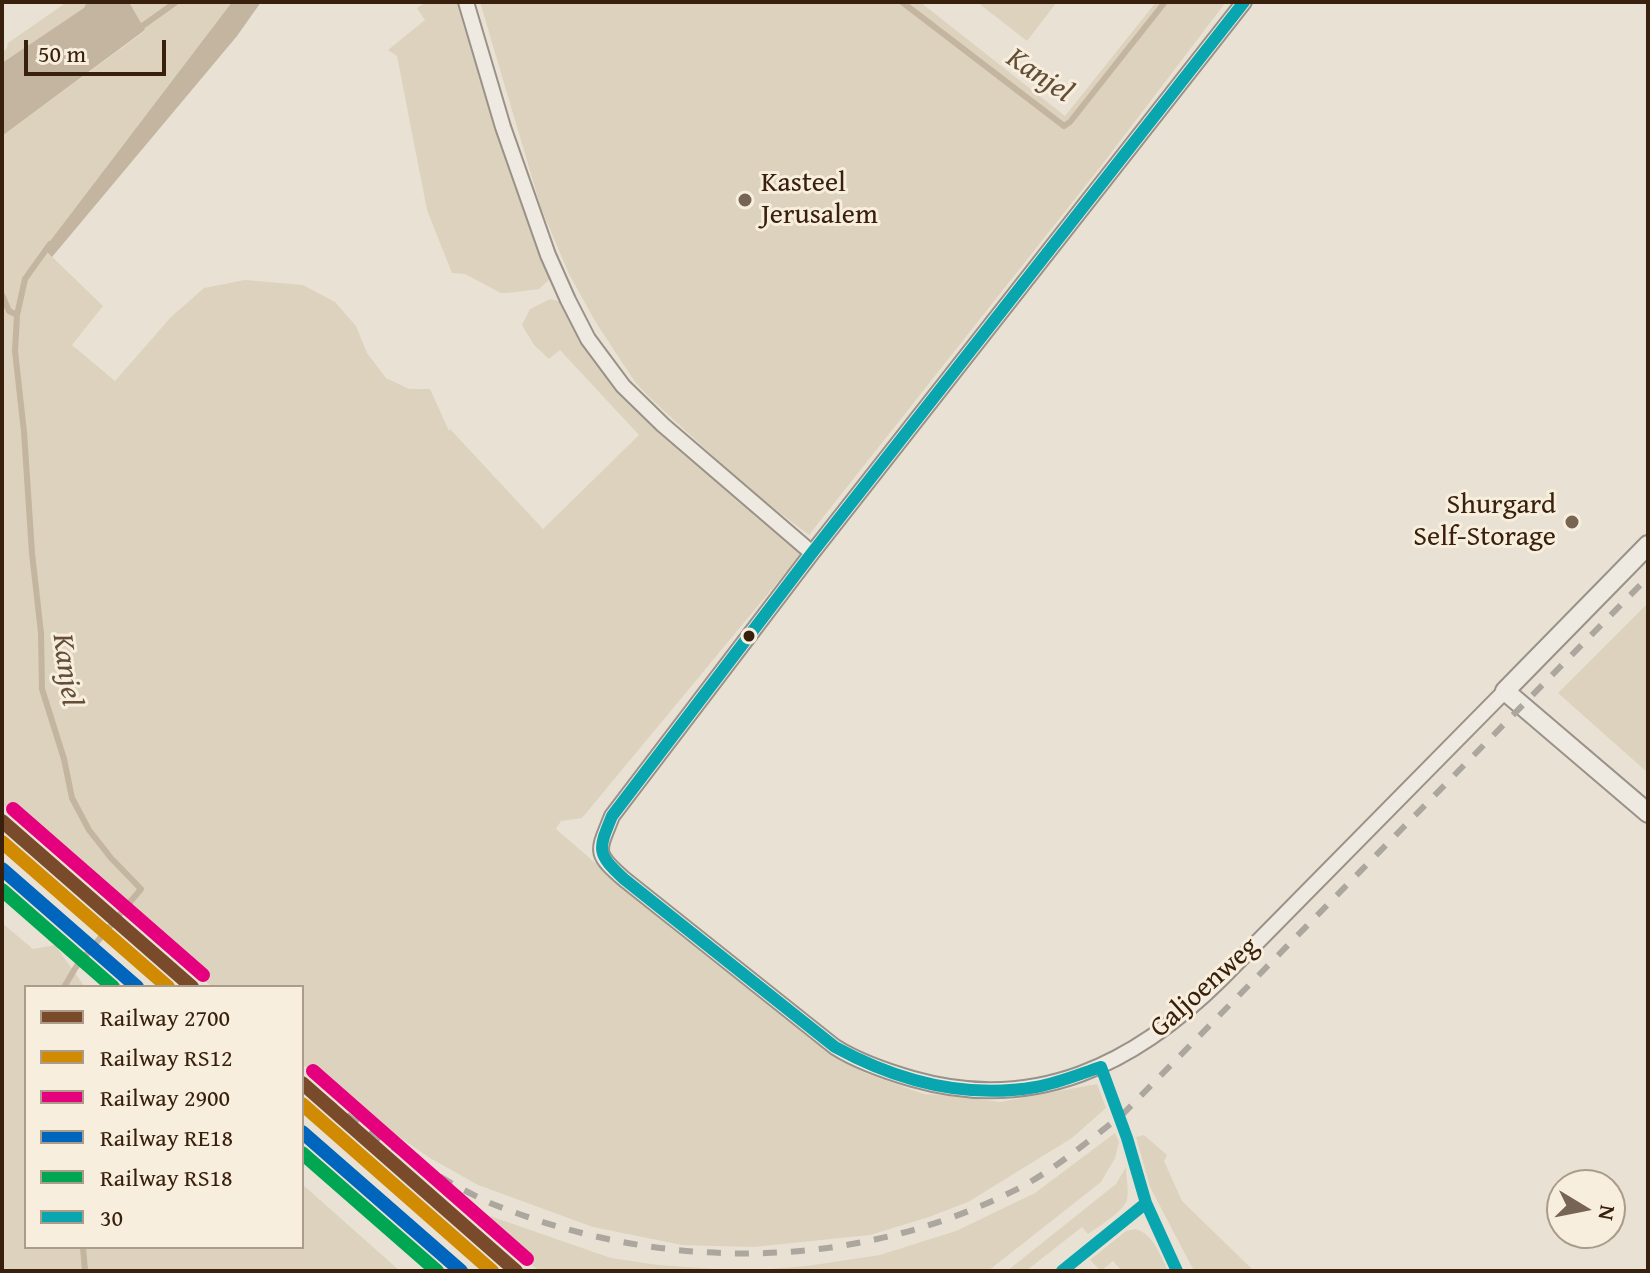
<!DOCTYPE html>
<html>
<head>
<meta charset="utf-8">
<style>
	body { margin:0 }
	#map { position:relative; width:1650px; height:1273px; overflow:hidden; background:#e9e2d4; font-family:"Gentium Book Plus",serif }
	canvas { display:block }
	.frame { position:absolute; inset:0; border:4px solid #39200c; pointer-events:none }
	.legend { position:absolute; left:24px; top:985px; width:280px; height:264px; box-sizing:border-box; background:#f7eedd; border:2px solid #ab9c89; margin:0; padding:10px 14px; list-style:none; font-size:24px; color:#39200c }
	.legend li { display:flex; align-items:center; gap:16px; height:40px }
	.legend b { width:40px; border:2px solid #ab9c89 }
	.north { position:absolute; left:1546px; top:1169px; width:80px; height:80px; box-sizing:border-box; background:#f7eedd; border:2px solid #ab9c89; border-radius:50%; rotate:100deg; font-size:22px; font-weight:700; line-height:32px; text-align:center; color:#39200c }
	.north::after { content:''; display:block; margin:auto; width:28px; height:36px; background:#776452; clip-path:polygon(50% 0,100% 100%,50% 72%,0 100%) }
	.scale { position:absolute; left:24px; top:40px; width:142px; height:36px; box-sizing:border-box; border:4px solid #39200c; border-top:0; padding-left:10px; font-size:24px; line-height:28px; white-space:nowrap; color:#39200c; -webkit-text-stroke:6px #f7eedd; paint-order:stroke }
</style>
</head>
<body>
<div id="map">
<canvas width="1650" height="1273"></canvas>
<div class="frame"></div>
<ul class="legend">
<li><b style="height:10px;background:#7a4b2a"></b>Railway 2700</li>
<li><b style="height:10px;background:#d18b02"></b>Railway RS12</li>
<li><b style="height:10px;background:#e5007d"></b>Railway 2900</li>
<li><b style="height:10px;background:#0065bd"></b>Railway RE18</li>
<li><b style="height:10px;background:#00a651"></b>Railway RS18</li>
<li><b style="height:10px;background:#09a6b0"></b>30</li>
</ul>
<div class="north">N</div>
<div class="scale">50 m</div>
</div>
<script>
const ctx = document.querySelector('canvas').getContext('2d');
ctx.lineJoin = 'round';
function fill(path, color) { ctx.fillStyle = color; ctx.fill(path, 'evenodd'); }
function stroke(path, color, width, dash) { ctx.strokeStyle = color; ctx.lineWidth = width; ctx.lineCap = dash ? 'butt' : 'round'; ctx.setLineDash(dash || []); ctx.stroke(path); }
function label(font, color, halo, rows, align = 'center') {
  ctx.font = font + ' "Gentium Book Plus",serif'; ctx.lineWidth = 6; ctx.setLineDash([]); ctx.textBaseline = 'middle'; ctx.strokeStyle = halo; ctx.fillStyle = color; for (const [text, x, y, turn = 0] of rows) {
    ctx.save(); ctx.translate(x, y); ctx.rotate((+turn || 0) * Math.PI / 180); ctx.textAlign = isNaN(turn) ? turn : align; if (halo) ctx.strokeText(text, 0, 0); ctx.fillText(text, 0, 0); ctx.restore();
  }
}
const green = new Path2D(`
	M 67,2 L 87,2 L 85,8 L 2,63 L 2,53 L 7,48 L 8,43 Z
	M 129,2 L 232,2 L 44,249 L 103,306 L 72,345 L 115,381 L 171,317 L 204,288 L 245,280 L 303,285 L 335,302 L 356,326 L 367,353 L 386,378 L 409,389 L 430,389 L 449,431 L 450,429 L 543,529 L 639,435 L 560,350 L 549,359 L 534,345 L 522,325 L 530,309 L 550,299 L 563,302 L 584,344 L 622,394 L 800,550 L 800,557 L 792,573 L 786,572 L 582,818 L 561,821 L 556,829 L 673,930 L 826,1051 L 865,1073 L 924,1094 L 956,1096 L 1000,1102 L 1097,1084 L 1106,1108 L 1072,1138 L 968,1202 L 929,1217 L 870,1235 L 753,1247 L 682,1245 L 593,1227 L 478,1185 L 430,1158 L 342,1098 L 302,1064 L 302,987 L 212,987 L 2,804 L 2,136 L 145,31 Z
	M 426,2 L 460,2 L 551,278 L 539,289 L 508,293 L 501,293 L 465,274 L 452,273 L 427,210 L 397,56 L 388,50 L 425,20 L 417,8 Z
	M 480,2 L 920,2 L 1065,116 L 1156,2 L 1226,2 L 1101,166 L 809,535 L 752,492 L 650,398 L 635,382 L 595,321 L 569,274 L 541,208 Z
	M 977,2 L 1057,2 L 1027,41 Z
	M 1648,603 L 1648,773 L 1558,693 Z
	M 2,923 L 33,949 L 55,945 L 85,987 L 26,987 L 26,1247 L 302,1247 L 302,1184 L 400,1271 L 2,1271 Z
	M 1115,1133 L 1119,1142 L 1115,1158 L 1101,1182 L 988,1271 L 539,1271 L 457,1200 L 487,1215 L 611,1258 L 658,1265 L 744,1271 L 807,1266 L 880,1255 L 956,1231 L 1035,1193 Z
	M 1144,1135 L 1167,1155 L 1164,1161 L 1182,1201 L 1254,1271 L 1194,1271 L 1150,1187 L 1136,1137 Z
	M 1126,1167 C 1126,1177 1129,1190 1127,1200 C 1124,1211 1098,1227 1088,1234 L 1082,1227 L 1026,1271 L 1007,1271 L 1116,1184 Z
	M 1135,1229 C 1154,1234 1160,1255 1168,1271 L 1122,1271 L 1113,1261 L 1101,1271 L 1090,1260 L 1126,1231 Z`);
const water = new Path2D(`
	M 87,2 L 129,2 L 145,30 L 2,136 L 2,63 L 84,8 Z
	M 232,2 L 261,2 L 237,36 L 52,257 L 44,249 Z`);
const stream = new Path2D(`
	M 902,2 L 1064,126 L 1070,122 L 1165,2
	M 136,25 L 141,27 L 176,2
	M 50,244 L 25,279 L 17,315 L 15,351 L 24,432 L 32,553 L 41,633 L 42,689 L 64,759 L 72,798 L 89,830 L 111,858 L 141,889 L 76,967 L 64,987
	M 2,295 L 9,311 L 17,315
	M 83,1247 L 85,1271`);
const minor = new Path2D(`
	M 466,2 L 503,127 L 548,255 L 568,300 L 588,339 L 623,386 L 663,425 L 812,553
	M 1244,2 L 812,553 L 612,816 C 598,852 593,852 624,879 L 835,1047 C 859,1062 885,1071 913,1079 C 1035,1114 1135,1064 1221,979 L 1505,691`);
const tertiary = new Path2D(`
	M 1648,545 L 1505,691 L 1648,813`);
const rail = new Path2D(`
	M 302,1081 C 361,1127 422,1171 490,1203 C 663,1273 858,1273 1025,1185 C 1060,1165 1091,1139 1123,1114 L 1648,577`);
const bus1 = new Path2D(`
	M 1101,1067 C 1080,1074 1059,1083 1036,1087 C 966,1099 897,1081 835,1047 L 624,879 C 596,853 598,850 612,816 L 812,553 L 1244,2
	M 1101,1067 L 1127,1138 L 1146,1203 L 1177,1271
	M 1062,1271 L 1146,1203`);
const rail1 = new Path2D(`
	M 2,821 L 192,987
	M 302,1083 L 516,1271`);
const rail2 = new Path2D(`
	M 2,842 L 168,987
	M 302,1104 L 492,1271`);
const rail3 = new Path2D(`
	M 13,809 L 203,975
	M 313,1071 L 527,1259`);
const rail4 = new Path2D(`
	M 2,869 L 137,987
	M 302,1132 L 461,1271`);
const rail5 = new Path2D(`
	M 2,890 L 113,987
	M 302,1153 L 437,1271`);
const markers = [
	[745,200,8,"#776452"],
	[1572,522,8,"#776452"],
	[749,636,7,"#39200c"]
];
const poiNames = [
	["Kasteel",761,184],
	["Jerusalem",761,216],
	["Shurgard",1556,506,"right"],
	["Self-Storage",1556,538,"right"]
];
const streetNames = [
	["Galjoenweg",1205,988,-42]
];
const waterNames = [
	["Kanjel",1039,76,34],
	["Kanjel",66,670,82]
];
fill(green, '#ddd2bd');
fill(water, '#c3b5a0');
stroke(stream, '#c3b5a0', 6);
stroke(minor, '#9a9288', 18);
stroke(tertiary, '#9a9288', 22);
stroke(minor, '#eeeae2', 14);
stroke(tertiary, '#eeeae2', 18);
stroke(rail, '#aba69e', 6, [14, 14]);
stroke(bus1, '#09a6b0', 12);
stroke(rail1, '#7a4b2a', 14);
stroke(rail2, '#d18b02', 14);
stroke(rail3, '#e5007d', 14);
stroke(rail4, '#0065bd', 14);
stroke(rail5, '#00a651', 14);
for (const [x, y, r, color] of markers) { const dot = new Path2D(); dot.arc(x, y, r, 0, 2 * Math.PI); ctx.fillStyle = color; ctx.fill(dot); stroke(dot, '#f7eedd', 3); }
label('28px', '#39200c', '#f7eedd', poiNames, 'left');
label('28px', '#39200c', '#f7eedd', streetNames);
label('italic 30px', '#644e38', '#f7eedd', waterNames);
</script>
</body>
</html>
